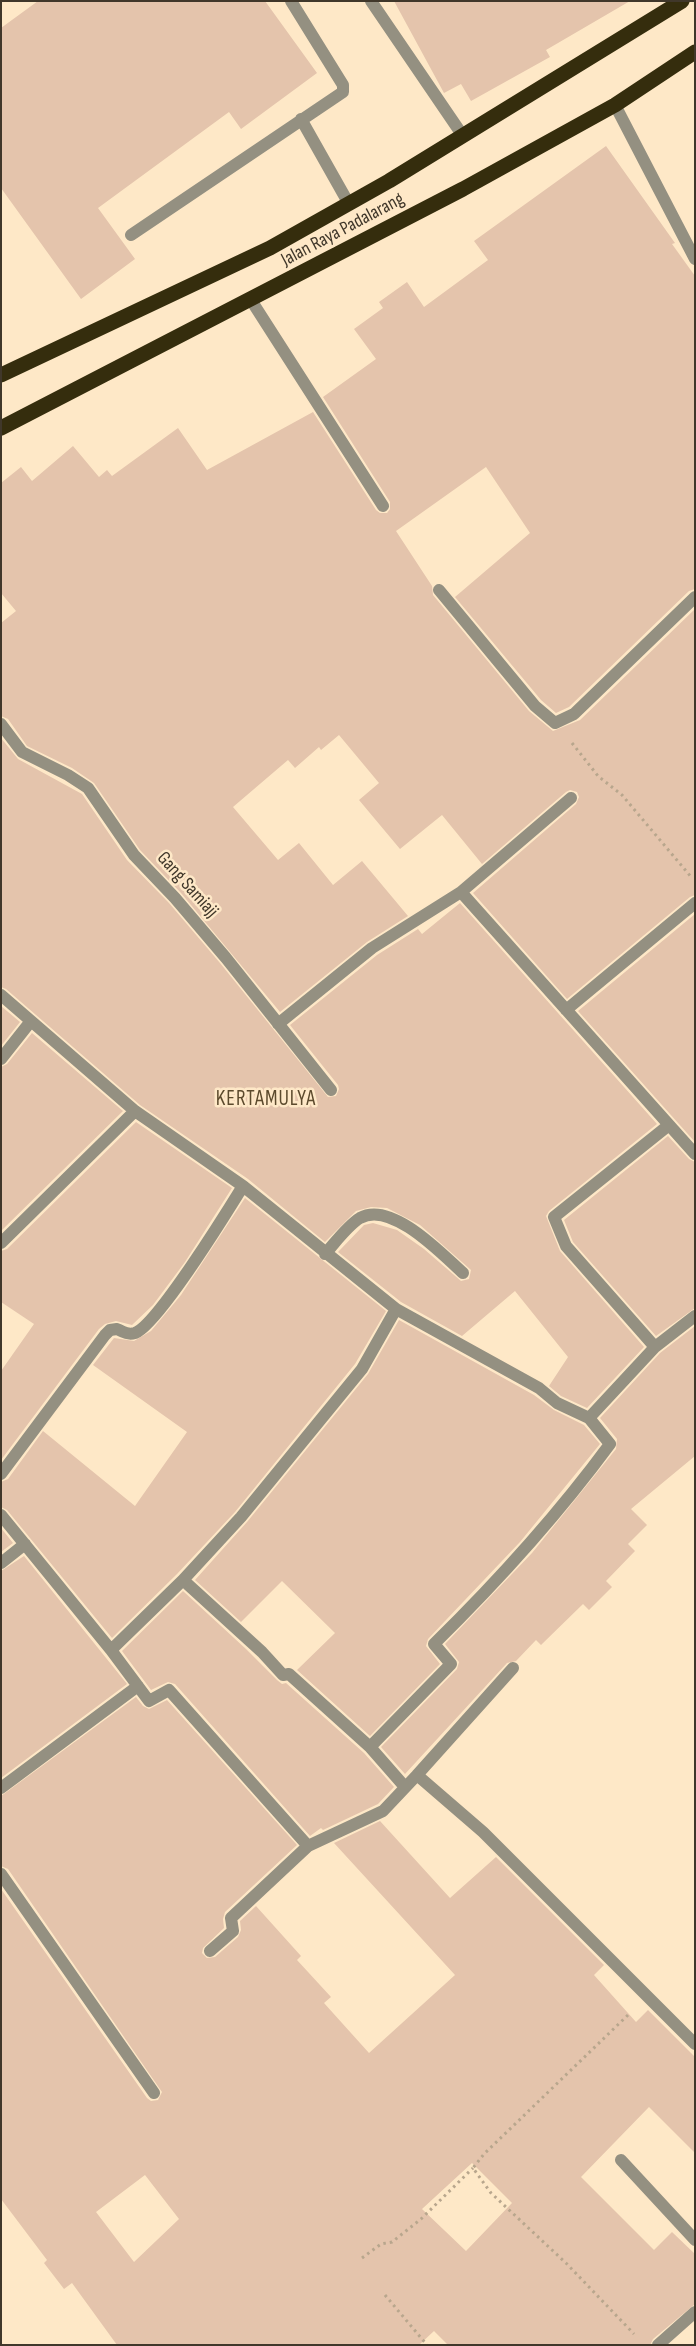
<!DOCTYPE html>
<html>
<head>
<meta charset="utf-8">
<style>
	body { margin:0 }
	#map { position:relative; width:696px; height:2346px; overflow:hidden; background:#fee8c7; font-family:"Sofia Sans Condensed",sans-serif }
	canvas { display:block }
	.frame { position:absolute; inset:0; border:2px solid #40372a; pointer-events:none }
</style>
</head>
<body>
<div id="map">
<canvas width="696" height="2346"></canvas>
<div class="frame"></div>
</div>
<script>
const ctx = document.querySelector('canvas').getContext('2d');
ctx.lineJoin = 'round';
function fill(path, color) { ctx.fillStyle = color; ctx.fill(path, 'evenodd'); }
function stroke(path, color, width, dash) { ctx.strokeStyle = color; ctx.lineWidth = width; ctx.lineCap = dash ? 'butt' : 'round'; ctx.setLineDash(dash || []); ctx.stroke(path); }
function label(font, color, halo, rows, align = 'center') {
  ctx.font = font + ' "Sofia Sans Condensed",sans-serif'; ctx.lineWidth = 5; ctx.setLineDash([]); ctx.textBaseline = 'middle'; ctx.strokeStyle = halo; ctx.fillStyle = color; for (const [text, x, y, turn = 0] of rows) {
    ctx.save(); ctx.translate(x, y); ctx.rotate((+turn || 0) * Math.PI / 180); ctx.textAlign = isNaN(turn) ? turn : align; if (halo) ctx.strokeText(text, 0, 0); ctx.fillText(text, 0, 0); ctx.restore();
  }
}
const building = new Path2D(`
	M 38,1 L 265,1 L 317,73 L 241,129 L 229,112 L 98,208 L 135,259 L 81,299 L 1,188 L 1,28 Z
	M 394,1 L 630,1 L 546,50 L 550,57 L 471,101 L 461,84 L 444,93 Z
	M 606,146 L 675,243 L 672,244 L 695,276 L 695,589 L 689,591 L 569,707 L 556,713 L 541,700 L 455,597 L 530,533 L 486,467 L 396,531 L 432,586 L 433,595 L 529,711 L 553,731 L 580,720 L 695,609 L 695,895 L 690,897 L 567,999 L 473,893 L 576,804 L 579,797 L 577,792 L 570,790 L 566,792 L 482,864 L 442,815 L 400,849 L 359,800 L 379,783 L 339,735 L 321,750 L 319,747 L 295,768 L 288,760 L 233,807 L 278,860 L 299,843 L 333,885 L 362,861 L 408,916 L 367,942 L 280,1012 L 181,893 L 140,850 L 94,783 L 72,768 L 27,746 L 8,719 L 1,716 L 1,623 L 16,611 L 1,593 L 1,483 L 21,467 L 32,481 L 73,446 L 99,477 L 107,470 L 112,476 L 178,428 L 207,470 L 313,412 L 376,510 L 380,513 L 387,513 L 390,509 L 390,502 L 323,397 L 376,359 L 354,329 L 383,308 L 379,302 L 407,282 L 424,307 L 488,260 L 474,241 Z
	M 1,738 L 18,759 L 82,794 L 127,860 L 169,903 L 220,963 L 328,1097 L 336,1096 L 339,1089 L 338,1085 L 290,1025 L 377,955 L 418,929 L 422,934 L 460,903 L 657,1124 L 549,1211 L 546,1216 L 560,1251 L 644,1347 L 587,1408 L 561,1396 L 549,1386 L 568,1357 L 515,1291 L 462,1336 L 401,1302 L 338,1252 L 364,1225 L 373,1223 L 397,1230 L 424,1249 L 461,1281 L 469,1279 L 471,1270 L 420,1225 L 387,1208 L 371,1207 L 356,1211 L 325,1242 L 248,1179 L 140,1105 L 6,989 L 1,987 Z
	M 695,914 L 695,1142 L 578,1011 Z
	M 1,1006 L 20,1022 L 1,1046 Z
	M 32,1033 L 123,1111 L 1,1231 L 1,1067 L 7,1064 Z
	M 136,1122 L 232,1188 L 185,1262 L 153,1305 L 132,1325 L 116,1321 L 105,1324 L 99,1329 L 1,1460 L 1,1371 L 34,1324 L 1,1302 L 1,1251 L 7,1249 Z
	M 668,1136 L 689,1159 L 695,1162 L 695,1308 L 656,1336 L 573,1242 L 564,1220 Z
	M 245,1198 L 386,1311 L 355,1364 L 235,1512 L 177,1574 L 112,1638 L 7,1510 L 1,1507 L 1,1482 L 8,1479 L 43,1431 L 135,1506 L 187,1432 L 93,1365 L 114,1338 L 134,1341 L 151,1331 L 181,1295 Z
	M 399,1320 L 534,1395 L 554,1410 L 584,1425 L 600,1444 L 520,1542 L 428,1639 L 426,1646 L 440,1664 L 370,1736 L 297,1670 L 335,1633 L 282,1581 L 241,1622 L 195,1580 L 247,1522 L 368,1374 Z
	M 695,1326 L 695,1456 L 631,1509 L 647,1525 L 628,1544 L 635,1551 L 606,1581 L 612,1587 L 589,1610 L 583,1604 L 541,1645 L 536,1640 L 516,1661 L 507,1663 L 405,1774 L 381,1747 L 457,1669 L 459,1662 L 445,1644 L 532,1553 L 616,1449 L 617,1439 L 600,1418 L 660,1353 Z
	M 1,1528 L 13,1543 L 1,1552 Z
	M 24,1556 L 127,1684 L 1,1778 L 1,1571 Z
	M 183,1591 L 246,1649 L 277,1680 L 282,1684 L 286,1683 L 364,1753 L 394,1787 L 378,1804 L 323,1830 L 321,1828 L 310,1836 L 175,1684 L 168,1682 L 151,1690 L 122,1651 Z
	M 136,1697 L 143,1706 L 149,1709 L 167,1700 L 297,1845 L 225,1912 L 223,1919 L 224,1928 L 203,1948 L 202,1953 L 207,1958 L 215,1957 L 238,1937 L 241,1930 L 240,1921 L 256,1906 L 301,1956 L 297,1960 L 331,1997 L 324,2003 L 369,2053 L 455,1975 L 334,1843 L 380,1821 L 450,1898 L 496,1857 L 604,1965 L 594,1975 L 636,2022 L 648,2010 L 695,2057 L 695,2153 L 649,2107 L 581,2177 L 654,2250 L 672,2232 L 695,2254 L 695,2304 L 653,2339 L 650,2345 L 448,2345 L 434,2331 L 419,2345 L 117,2345 L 72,2283 L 64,2289 L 44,2263 L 47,2260 L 1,2199 L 1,1889 L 147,2098 L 151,2101 L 158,2100 L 162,2092 L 8,1869 L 1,1866 L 1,1796 ZM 472,2163 L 512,2203 L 466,2251 L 422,2209 ZM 145,2175 L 179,2219 L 134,2262 L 96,2212 Z`);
const path = new Path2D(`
	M 572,743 L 598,776 L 622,795 L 692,878
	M 628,2015 L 484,2154 L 473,2168 L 491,2193 L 567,2264 L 634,2334
	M 362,2258 L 381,2244 L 392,2242 L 421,2219 L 473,2168
	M 385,2295 L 427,2345`);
const minor = new Path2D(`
	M 371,1 L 463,136
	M 615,105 L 695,259
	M 301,119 L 349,204
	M 131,235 L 343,92 L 343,85 L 291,1
	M 251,300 L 383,506
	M 439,590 L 535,706 L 555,723 L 574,714 L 695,597
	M 1,724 L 22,752 L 68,775 L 88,788 L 134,855 L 175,898 L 226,958 L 331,1090
	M 571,798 L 461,892 L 695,1154
	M 1,995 L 135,1111 L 243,1186 L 396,1309 L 539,1388 L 557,1403 L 589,1418 L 655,1347 L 695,1316
	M 566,1010 L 695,903
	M 278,1024 L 372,948 L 461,892
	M 1,1059 L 31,1021
	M 1,1243 L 135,1111
	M 325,1254 C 335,1243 347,1226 360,1218 C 391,1200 442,1254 463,1273
	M 655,1347 L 566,1246 L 554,1217 L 669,1125
	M 1,1474 L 105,1335 L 110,1330 L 117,1329 C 123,1332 128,1335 135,1333 C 157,1325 227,1212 243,1186
	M 1,1515 L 111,1650 L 183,1580 L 241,1517 L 362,1369 L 396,1309
	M 1,1563 L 25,1544
	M 183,1580 L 262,1652 L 283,1675 L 289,1674 L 370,1747 L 405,1787
	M 111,1650 L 149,1701 L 169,1690 L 308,1846 L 383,1811 L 417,1775 L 483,1832 L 695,2044
	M 370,1747 L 451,1664 L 434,1644 C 498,1581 557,1516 610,1444 L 589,1418
	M 417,1775 L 513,1668
	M 1,1788 L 138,1686
	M 1,1874 L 154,2093
	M 210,1951 L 233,1931 L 231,1918 L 308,1846
	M 621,2160 L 695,2240
	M 658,2345 L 695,2312`);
const highway = new Path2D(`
	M 1,375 L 270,248 L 389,181 L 682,1
	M 1,428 L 463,189 L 615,105 L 695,52`);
const streetNames = [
	["Jalan Raya Padalarang",343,230,-28],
	["Gang Samiajj",187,885,48]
];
const quarterNames = [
	["KERTAMULYA",266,1100]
];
fill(building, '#e4c4ac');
stroke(path, '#b8a68d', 3, [2.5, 4]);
stroke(minor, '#949081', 12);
stroke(highway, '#352d0d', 15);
label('19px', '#40372a', '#fee8c7', streetNames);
ctx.letterSpacing = '1px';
label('21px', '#5c4a2d', '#fee8c7', quarterNames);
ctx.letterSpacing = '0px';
</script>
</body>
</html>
